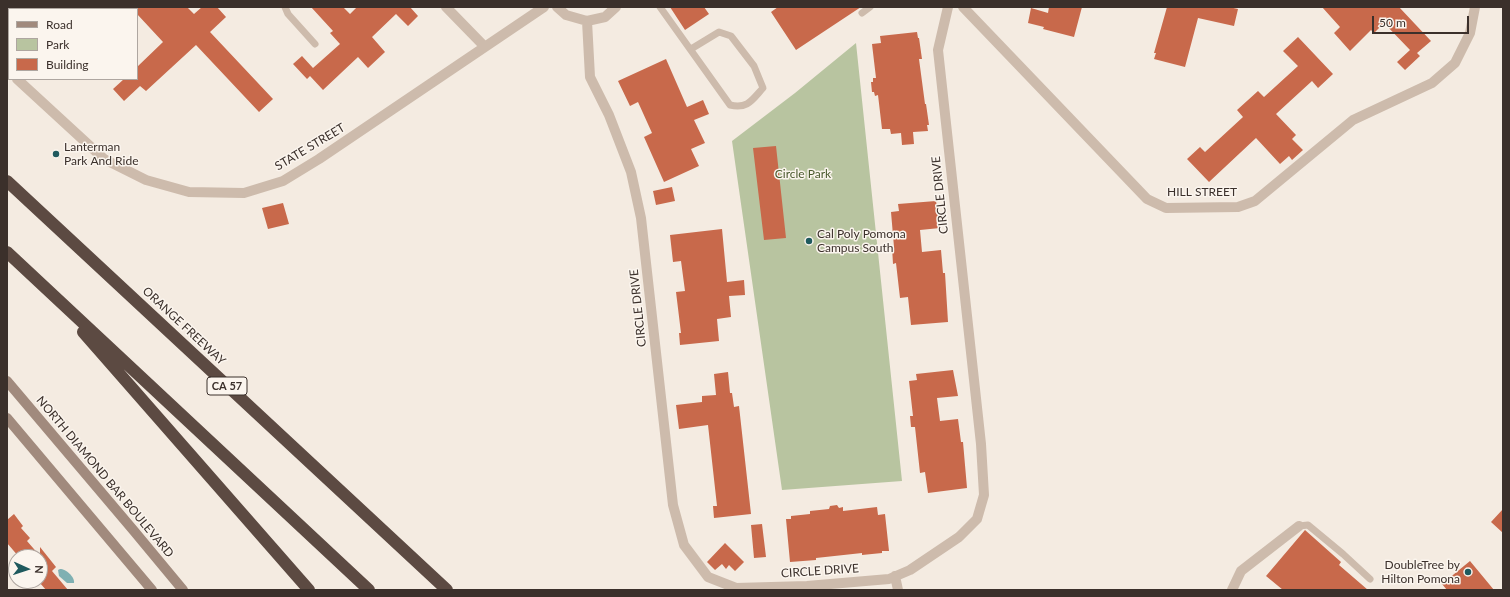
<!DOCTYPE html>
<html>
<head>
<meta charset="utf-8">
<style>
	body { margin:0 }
	#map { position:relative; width:1510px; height:597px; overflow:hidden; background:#f4ebe1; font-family:Lato,sans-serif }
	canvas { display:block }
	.frame { position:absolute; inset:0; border:8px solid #3b302b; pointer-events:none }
	.legend { position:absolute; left:8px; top:8px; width:130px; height:72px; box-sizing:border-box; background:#fbf5ee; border:1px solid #aea6a0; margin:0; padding:5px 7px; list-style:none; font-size:12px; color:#3b302b }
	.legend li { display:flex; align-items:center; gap:8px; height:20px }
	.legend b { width:20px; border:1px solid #aea6a0 }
	.north { position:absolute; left:8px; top:549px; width:40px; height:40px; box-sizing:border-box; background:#fbf5ee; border:1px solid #aea6a0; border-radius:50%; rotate:93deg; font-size:11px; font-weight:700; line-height:16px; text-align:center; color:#3b302b }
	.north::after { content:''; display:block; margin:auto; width:14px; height:18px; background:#1f5a5e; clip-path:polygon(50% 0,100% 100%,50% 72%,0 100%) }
	.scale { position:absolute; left:1372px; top:16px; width:97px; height:18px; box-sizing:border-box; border:2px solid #3b302b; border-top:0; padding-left:5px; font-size:12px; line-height:14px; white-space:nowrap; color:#3b302b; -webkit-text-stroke:3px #fbf5ee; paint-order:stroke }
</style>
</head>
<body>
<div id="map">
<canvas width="1510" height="597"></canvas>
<div class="frame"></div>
<ul class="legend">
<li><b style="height:5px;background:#a18a7d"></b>Road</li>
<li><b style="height:11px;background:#b8c4a0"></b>Park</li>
<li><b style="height:11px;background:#c8694b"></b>Building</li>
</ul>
<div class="north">N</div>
<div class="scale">50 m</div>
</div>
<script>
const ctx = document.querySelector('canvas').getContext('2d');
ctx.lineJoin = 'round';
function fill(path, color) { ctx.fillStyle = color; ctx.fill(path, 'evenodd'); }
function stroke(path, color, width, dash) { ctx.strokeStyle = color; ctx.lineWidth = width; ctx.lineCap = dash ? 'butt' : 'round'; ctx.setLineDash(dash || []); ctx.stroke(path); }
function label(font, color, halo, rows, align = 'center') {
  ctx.font = font + ' Lato,sans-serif'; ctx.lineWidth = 3; ctx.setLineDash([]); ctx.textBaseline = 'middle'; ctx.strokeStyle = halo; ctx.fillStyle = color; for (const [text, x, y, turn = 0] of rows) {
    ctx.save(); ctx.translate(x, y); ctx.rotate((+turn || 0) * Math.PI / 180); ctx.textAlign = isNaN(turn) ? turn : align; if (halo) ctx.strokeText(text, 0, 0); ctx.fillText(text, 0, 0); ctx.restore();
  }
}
const green = new Path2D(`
	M 856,43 L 902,481 L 782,490 L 732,141 L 795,93 Z`);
const water = new Path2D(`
	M 60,569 C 66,569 75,577 74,583 L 67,583 L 59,576 L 58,570 Z`);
const building = new Path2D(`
	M 130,7 L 187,7 L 194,14 L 202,7 L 217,7 L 226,17 L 210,32 L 273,99 L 259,112 L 196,45 L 146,91 L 140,86 L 124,101 L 113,89 L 124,79 L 137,79 L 137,67 L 163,42 L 137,14 L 137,9 L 132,9 Z
	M 311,7 L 343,7 L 350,14 L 357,7 L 410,7 L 418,16 L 408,26 L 396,14 L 372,37 L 385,52 L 368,68 L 358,57 L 323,90 L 310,76 L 307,79 L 293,64 L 302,56 L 313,68 L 340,44 L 330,33 L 333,31 Z
	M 670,7 L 704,7 L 709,14 L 685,30 Z
	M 778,7 L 861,7 L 796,50 L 771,12 Z
	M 1049,7 L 1082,7 L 1074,37 L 1043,29 L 1044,27 L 1028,23 L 1031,8 L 1048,13 Z
	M 1167,7 L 1229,7 L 1238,9 L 1234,26 L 1198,18 L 1185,67 L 1154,59 L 1156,53 L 1154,53 Z
	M 1322,7 L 1399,7 L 1431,41 L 1417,53 L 1420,56 L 1405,70 L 1397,62 L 1410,50 L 1384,23 L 1374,33 L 1371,30 L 1350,51 L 1334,33 L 1340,27 Z
	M 917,32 L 918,38 L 919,38 L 922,59 L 919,59 L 925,104 L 926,104 L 929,125 L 927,125 L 928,131 L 913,132 L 914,144 L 902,145 L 901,133 L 891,134 L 890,129 L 882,129 L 878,95 L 875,96 L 874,92 L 872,92 L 871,82 L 873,82 L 873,78 L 876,78 L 872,44 L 881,43 L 880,36 Z
	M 1298,37 L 1333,74 L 1318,88 L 1312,81 L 1276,114 L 1296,135 L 1292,139 L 1303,150 L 1292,160 L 1289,156 L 1280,164 L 1256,138 L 1209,182 L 1187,159 L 1200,147 L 1205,152 L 1243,117 L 1237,110 L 1258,91 L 1264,97 L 1298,66 L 1283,51 Z
	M 666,59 L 687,107 L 703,100 L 709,114 L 694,120 L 705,143 L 691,149 L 699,166 L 664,182 L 644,137 L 652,133 L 638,102 L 630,106 L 618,81 Z
	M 776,146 L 786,238 L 764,240 L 753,148 Z
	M 672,187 L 675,201 L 656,205 L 653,191 Z
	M 936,201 L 940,228 L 920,230 L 922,252 L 941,250 L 943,273 L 945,273 L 948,322 L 911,325 L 908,297 L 900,298 L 896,263 L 893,264 L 892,247 L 894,247 L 891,212 L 899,211 L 898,204 Z
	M 283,203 L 289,224 L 268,229 L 262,208 Z
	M 722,229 L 727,282 L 744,280 L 745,295 L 729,296 L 731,317 L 717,319 L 719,341 L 680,345 L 679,333 L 681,333 L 676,292 L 685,291 L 681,261 L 673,262 L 670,235 Z
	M 953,370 L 958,396 L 937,398 L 940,421 L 958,419 L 961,442 L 963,442 L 967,488 L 928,493 L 925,472 L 920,473 L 915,427 L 911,427 L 910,416 L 913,416 L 909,381 L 917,380 L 916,374 Z
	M 728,372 L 730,393 L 732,393 L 734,407 L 739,406 L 751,514 L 714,518 L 713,506 L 717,506 L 708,425 L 679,429 L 676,405 L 702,402 L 702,396 L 716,395 L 714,374 Z
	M 837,505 L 839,508 L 843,507 L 843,511 L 877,507 L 878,515 L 885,514 L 889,551 L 882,551 L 882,553 L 862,555 L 862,553 L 816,558 L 816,560 L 790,562 L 786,519 L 791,519 L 791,516 L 810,514 L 810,511 L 829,509 L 830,506 Z
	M 1503,509 L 1503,533 L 1491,522 Z
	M 14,514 L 23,526 L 21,528 L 30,538 L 27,541 L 40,556 L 40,547 L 56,567 L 52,571 L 68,590 L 46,590 L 40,583 L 40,557 L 19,557 L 7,543 L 7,520 Z
	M 762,524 L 766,557 L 754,558 L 751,525 Z
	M 1305,530 L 1341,562 L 1339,565 L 1368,590 L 1283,590 L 1266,576 Z
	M 725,543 L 744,562 L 735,571 L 729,565 L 726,569 L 722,564 L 715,570 L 707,562 Z
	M 1470,561 L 1494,590 L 1447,590 L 1442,584 Z`);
const lane = new Path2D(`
	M 285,7 L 288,14 L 315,44
	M 660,7 L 730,105 C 748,109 752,100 763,88 L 754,66 L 731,36 L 719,32 L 691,49
	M 862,13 L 870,7
	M 1299,526 L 1308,525 L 1343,554 L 1370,579`);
const street = new Path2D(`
	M 446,7 L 485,47
	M 557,7 L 566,15 L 587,21 L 605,17 L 616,7
	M 963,7 L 1147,199 L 1166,208 L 1238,207 L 1255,201 L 1353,120 L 1432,83 L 1455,63 L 1470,33 L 1475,7
	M 587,21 L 590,77 L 609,115 L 631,172 L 641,218 L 673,505 L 684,545 L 708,577 L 736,588 L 807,586 L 889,579 L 910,570 L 959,537 L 977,519 L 984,495 L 981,444 L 938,50 L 948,7
	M 7,69 L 9,71
	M 17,79 L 104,159 L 146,180 L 189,192 L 244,193 L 283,181 L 319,159 L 544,7
	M 895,576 L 898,590
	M 1232,590 L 1241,571 L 1299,526`);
const secondary = new Path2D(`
	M 7,381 L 134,531 L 183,590
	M 7,418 L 152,590`);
const highway = new Path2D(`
	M 7,181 L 447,590
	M 7,252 L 369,590
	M 83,332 L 309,590`);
const markers = [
	[56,154,4,"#1f5a5e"],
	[809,241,4,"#1f5a5e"],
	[1468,572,4,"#1f5a5e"]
];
const shields = [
	[227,386,40]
];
const shieldNames = [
	["CA 57",227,386]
];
const poiNames = [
	["Lanterman",64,147],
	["Park And Ride",64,161],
	["Cal Poly Pomona",817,234],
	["Campus South",817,248],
	["DoubleTree by",1460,565,"right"],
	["Hilton Pomona",1460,579,"right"]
];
const streetNames = [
	["STATE STREET",310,147,-31],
	["HILL STREET",1202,192],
	["CIRCLE DRIVE",940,195,-96],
	["CIRCLE DRIVE",638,308,-96],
	["ORANGE FREEWAY",184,326,43],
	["NORTH DIAMOND BAR BOULEVARD",105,477,50],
	["CIRCLE DRIVE",820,571,-4]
];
const parkNames = [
	["Circle Park",803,174]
];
fill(green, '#b8c4a0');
fill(water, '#7fb0b2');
fill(building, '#c8694b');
stroke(lane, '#cdbbac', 7);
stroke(street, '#cdbbac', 10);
stroke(secondary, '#a18a7d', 10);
stroke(highway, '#5c4a42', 12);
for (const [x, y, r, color] of markers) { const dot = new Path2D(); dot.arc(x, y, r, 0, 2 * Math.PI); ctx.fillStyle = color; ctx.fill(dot); stroke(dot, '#fbf5ee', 1.5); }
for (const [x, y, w] of shields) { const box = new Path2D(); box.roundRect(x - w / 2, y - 9, w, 18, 3); ctx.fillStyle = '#fbf5ee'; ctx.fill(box); stroke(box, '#3b302b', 1); }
label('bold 11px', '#3b302b', null, shieldNames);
label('12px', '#3b302b', '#fbf5ee', poiNames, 'left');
label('12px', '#3b302b', '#fbf5ee', streetNames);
label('12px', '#4a5a2e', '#fbf5ee', parkNames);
</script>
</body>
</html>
